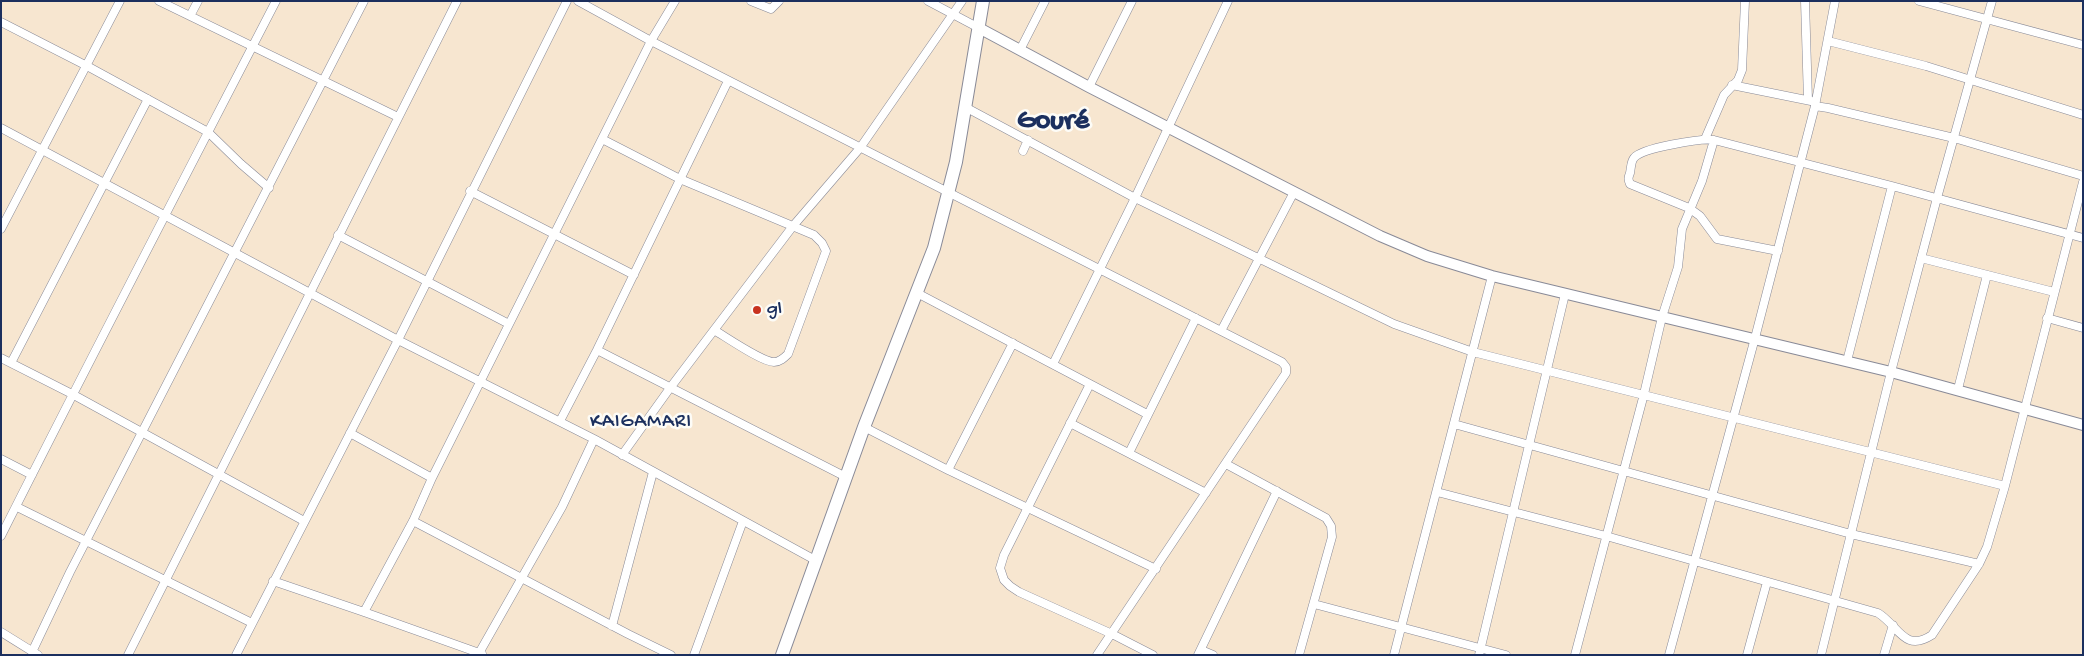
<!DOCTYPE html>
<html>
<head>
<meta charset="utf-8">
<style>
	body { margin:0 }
	#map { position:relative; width:2084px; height:656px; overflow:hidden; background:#f7e6d0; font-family:"Gochi Hand",sans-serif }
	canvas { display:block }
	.frame { position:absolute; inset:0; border:2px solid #1b2f5e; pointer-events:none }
</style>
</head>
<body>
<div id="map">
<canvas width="2084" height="656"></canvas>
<div class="frame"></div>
</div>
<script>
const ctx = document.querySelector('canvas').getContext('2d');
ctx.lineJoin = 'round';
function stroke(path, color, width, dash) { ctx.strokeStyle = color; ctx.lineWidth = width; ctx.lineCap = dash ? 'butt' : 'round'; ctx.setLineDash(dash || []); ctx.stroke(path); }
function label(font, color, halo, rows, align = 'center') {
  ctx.font = font + ' "Gochi Hand",sans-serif'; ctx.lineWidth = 5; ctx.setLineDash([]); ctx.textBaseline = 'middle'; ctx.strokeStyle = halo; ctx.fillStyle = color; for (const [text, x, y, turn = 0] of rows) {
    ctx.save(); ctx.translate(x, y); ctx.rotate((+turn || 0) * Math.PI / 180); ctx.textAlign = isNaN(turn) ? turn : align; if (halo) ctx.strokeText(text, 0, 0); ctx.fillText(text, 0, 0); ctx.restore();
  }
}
const minor = new Path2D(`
	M 159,1 L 398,117
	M 578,1 L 651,41 L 1282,362 L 1286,367 L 1286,373 L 1097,655
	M 751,1 L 771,9 L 779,1
	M 928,1 L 979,28
	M 1805,1 L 1808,100
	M 1919,1 L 2083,45
	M 190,16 L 198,1
	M 1,22 L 87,66 L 208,132 L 241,164 L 269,188
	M 1828,41 L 1926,66 L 2083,115
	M 1020,50 L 1045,1
	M 1732,85 L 1811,101
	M 1089,87 L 1132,1
	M 1815,106 L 1828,108 L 1954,138 L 2083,176
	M 965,107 L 1135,198 L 1258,258 L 1394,324 L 1473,352 L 2005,486
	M 1,128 L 398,340 L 594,439 L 815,560
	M 602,139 L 680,179 L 814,235 L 822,243 L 826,251 L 788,354 C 784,358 780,362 774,362 C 762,362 726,337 714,330
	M 1705,139 L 1724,95 L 1738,80 L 1742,70 L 1745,1
	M 1023,151 L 1028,140
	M 470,191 L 634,275
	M 1,229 L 120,1
	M 338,235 L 509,324
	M 1778,251 L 1717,239 L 1700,216 L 1689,208 L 1630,184 C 1628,179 1628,178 1630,173 C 1631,168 1631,161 1634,158 C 1641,148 1702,138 1714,140 L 1892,186 L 2083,238
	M 1921,258 L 2054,292
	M 917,293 L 1147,414
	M 2047,318 L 2083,328
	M 1221,331 L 1294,192
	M 597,350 L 846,477
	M 1,358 L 72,394 L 304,521
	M 1847,361 L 1892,186
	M 11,363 L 148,99
	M 1053,364 L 1135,198 L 1228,1
	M 1090,384 L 1004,555 L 1000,568 L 1004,580 L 1010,586 L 1019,592 L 1112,634 L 1153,655
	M 1958,389 L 1987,275
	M 560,421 L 597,350 L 728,81
	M 1070,423 L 1206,493
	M 1454,424 L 1851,534 L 1979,564
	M 864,427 L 948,470 L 1156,569
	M 350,433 L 432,478
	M 1129,453 L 1196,318
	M 622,455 L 670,388 L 793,226 L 860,148 L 962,1
	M 1,459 L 32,475
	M 1226,464 L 1326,518 L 1331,526 L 1332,537 L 1299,655
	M 948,470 L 1013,343
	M 1437,492 L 1606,536 L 1878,613 C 1899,626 1904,653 1932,635 L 1979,564 L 1987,547 L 2005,486 L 2083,182
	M 17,507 L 252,623
	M 413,521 L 628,634 L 671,655
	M 1,536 C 91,357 184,179 276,1
	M 273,581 L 364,612 L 482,654
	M 1314,604 L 1506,655
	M 364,612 L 413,521 L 432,478 L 651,41 L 675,1
	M 612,626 L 653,472
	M 1,632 L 38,655
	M 1201,650 L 1213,655
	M 32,652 L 70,572 L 364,1
	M 128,655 L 457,1
	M 236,655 L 398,340 L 567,1
	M 478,655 L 562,507 L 594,439
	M 694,655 L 743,521
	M 1198,655 L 1277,491
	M 1394,655 L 1492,276
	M 1479,655 L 1565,294
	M 1575,655 L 1644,394 L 1662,317 L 1678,267 L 1682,229 L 1702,181 L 1714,140
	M 1669,655 L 1755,338 L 1815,106 L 1835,1
	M 1747,655 L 1767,582
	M 1821,655 L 1891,372 L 1937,198 L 1992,1
	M 1884,655 L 1893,625`);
const secondary = new Path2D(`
	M 979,28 L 1089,87 L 1294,192 L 1380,236 L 1427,256 L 1492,276 L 1891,372 L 2083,425`);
const trunk = new Path2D(`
	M 782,655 L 864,427 L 934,248 L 956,162 L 983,1`);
const markers = [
	[757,310,5,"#c8321e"]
];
const poiNames = [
	["gl",767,310]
];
const neighbourhoodNames = [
	["KAIGAMARI",641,423]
];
const townNames = [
	["Gouré",1053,123]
];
stroke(minor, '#898a97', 9);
stroke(secondary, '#898a97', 12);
stroke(trunk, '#898a97', 14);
stroke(minor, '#fff', 8);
stroke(secondary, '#fff', 10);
stroke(trunk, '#fff', 12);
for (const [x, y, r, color] of markers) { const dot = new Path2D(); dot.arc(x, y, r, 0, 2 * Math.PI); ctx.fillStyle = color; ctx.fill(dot); stroke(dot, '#fdfcf7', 2); }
label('19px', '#1b2f5e', '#fdfcf7', poiNames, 'left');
ctx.letterSpacing = '1px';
label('20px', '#1b2f5e', '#fdfcf7', neighbourhoodNames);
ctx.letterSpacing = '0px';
label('bold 29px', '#1b2f5e', '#fdfcf7', townNames);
</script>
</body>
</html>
